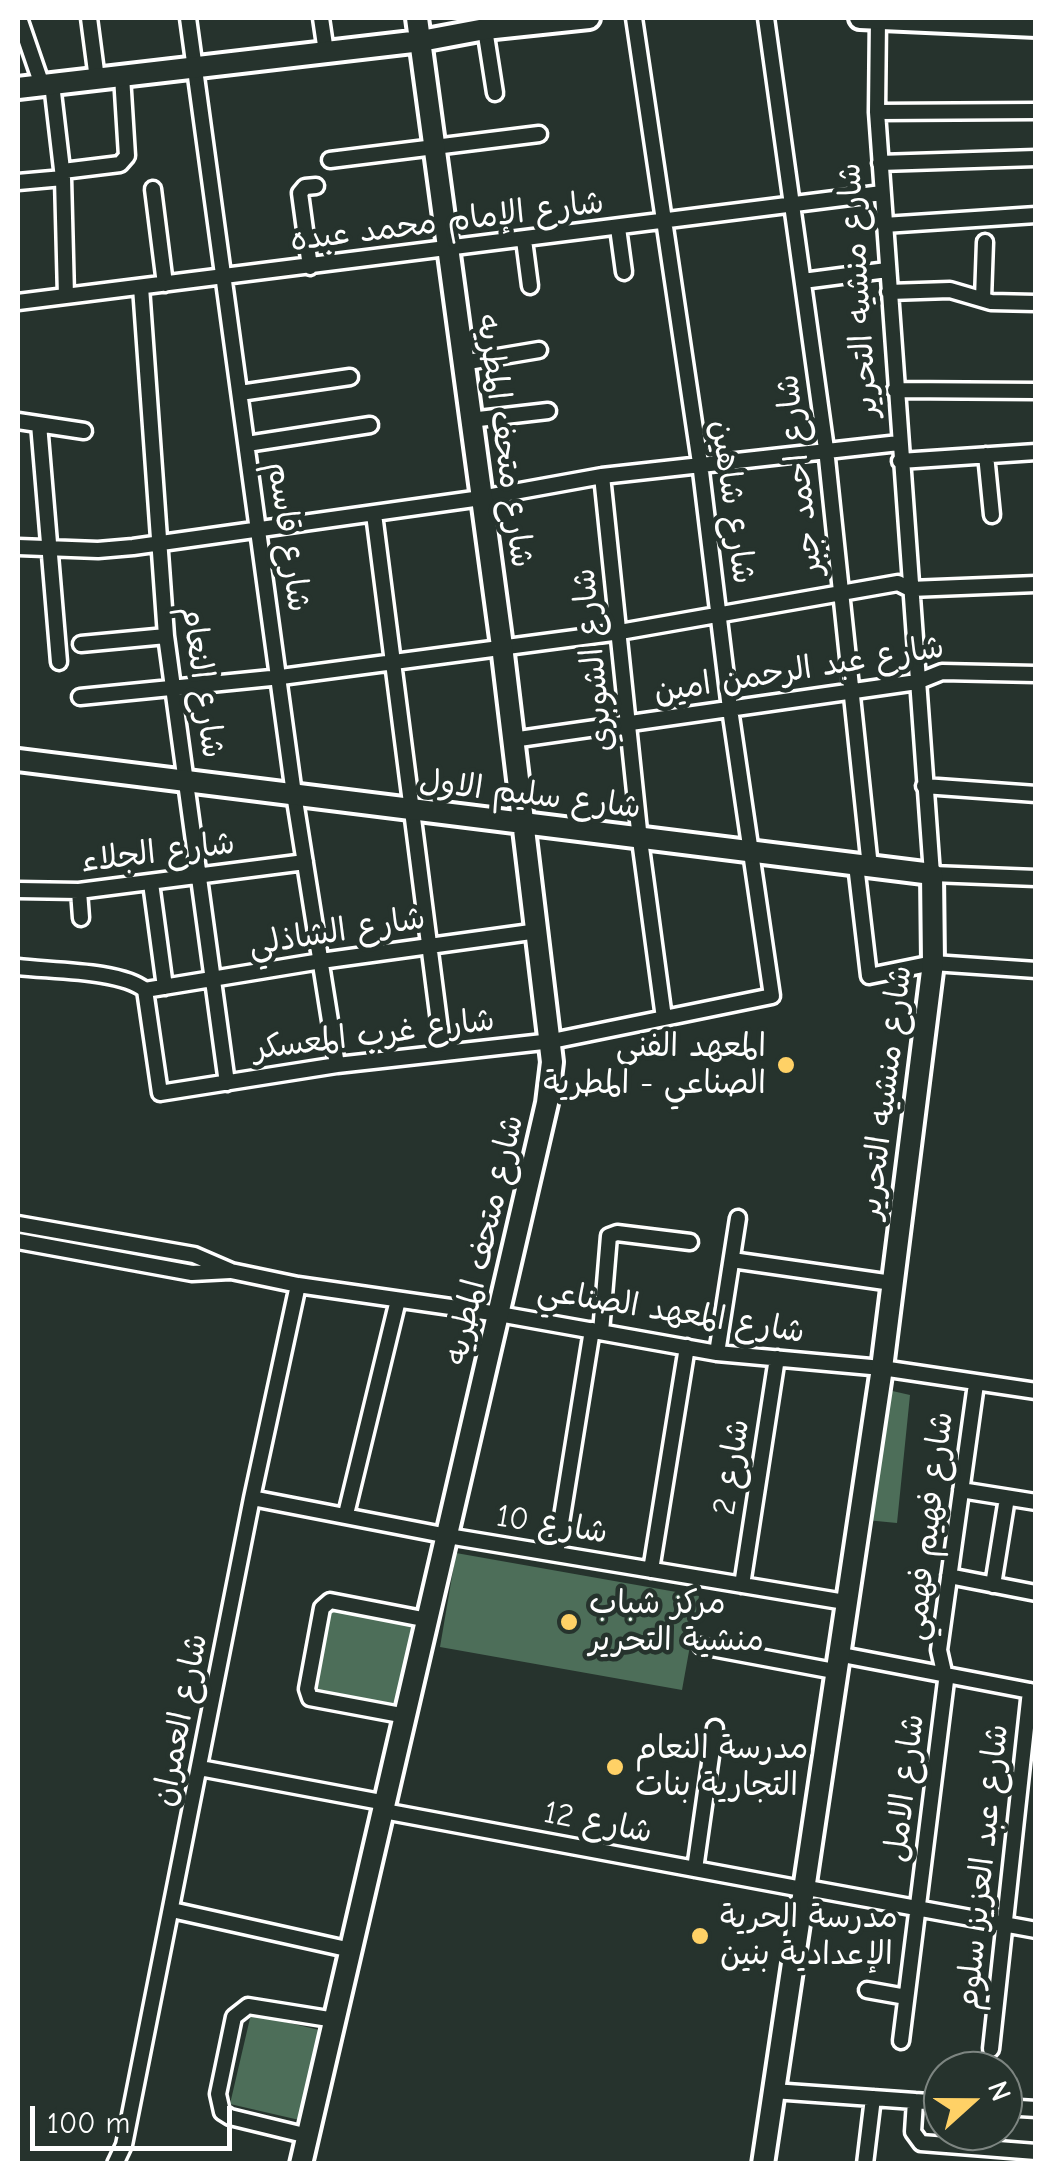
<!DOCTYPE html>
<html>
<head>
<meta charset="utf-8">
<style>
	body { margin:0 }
	#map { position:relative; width:1053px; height:2181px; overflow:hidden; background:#26332d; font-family:"Comic Neue",sans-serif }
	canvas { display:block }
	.frame { position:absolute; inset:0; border:20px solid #fff; pointer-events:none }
	.north { position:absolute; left:923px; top:2051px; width:100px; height:100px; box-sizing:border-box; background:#26332d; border:2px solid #7d8581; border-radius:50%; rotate:69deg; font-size:28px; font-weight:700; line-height:40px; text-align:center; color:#fff }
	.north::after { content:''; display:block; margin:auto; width:35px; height:45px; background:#ffd166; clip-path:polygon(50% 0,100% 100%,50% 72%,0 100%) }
	.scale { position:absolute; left:30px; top:2106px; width:202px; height:45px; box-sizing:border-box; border:5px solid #fff; border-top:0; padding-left:12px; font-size:30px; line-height:35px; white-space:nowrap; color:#fff; -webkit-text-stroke:8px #26332d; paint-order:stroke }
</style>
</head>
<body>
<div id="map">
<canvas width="1053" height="2181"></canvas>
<div class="frame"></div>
<div class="north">N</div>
<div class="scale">100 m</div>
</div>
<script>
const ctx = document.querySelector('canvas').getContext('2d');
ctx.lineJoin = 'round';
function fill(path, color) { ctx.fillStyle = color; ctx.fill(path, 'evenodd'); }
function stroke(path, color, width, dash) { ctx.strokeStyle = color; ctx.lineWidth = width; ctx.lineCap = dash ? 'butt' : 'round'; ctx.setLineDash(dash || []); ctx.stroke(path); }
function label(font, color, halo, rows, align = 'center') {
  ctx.font = font + ' "Comic Neue","Playpen Sans Arabic",sans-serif'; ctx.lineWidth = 9; ctx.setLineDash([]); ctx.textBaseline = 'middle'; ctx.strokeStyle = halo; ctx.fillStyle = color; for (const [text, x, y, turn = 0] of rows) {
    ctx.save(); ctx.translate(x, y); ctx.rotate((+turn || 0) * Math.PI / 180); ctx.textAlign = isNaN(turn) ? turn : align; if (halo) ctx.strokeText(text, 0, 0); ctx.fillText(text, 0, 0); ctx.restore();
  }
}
const green = new Path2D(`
	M 888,1390 L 910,1395 L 897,1523 L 866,1520 Z
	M 456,1553 L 699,1596 L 682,1690 L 440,1647 Z
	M 329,1606 L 414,1623 L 396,1705 L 314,1690 Z
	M 251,2014 L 328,2032 L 308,2122 L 230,2104 Z`);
const street = new Path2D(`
	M 19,18 L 42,85
	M 89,18 L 97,79
	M 188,18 L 294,794 L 337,1065
	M 321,18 L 326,52
	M 766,18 L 826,449 L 870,867
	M 878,19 L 877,112 L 932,874 L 1036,878
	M 485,29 L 495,93
	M 52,84 L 63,178 L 66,296
	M 877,112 L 1036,111
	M 330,160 L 539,134
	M 880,163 L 1036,158
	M 63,171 L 120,164 L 127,156 L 122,76
	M 18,182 L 63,178
	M 153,189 L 165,284
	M 884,225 L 1036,215
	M 618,228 L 624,272
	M 524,240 L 530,286
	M 310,267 L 300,193 L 305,187 L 316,186
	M 803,281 L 887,270
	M 141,287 L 166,636 L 227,1083
	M 889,292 L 950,290 L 991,302 L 1036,303
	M 983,299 L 985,242
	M 18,302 L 882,193
	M 462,363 L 539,350
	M 895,390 L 1036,391
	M 240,393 L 350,377
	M 470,420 L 548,411
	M 18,421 L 84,431
	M 39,424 L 59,662
	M 247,444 L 370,425
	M 986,455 L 992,515
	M 900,461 L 1036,452
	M 602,476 L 640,840 L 664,1018
	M 374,514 L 443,1053
	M 18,547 L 98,550 L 133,547 L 481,498 L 602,476 L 899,443
	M 81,644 L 166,636
	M 80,697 L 281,677 L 620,632 L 898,583 L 910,589 L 1036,584
	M 512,740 L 917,682 L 942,672 L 1036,674
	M 924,786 L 1036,794
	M 856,865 L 869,976 L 933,963 L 1036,970
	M 151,883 L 165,987
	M 18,890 L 79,891 L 305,862
	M 79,891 L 81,918
	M 18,967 C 50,971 121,970 145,990
	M 145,990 L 160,1093 L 337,1065 L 552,1041 L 772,996 L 730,709 L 700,463 L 634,18
	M 145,990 L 321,961 L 538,931
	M 18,1224 L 194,1255 L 231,1271 L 298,1285 L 499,1314 L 717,1353 L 882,1368 L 1036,1391
	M 18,1241 L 192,1273 L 230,1271
	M 732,1260 L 892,1283
	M 601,1332 L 609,1236 L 617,1233 L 690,1242
	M 717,1353 L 738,1218
	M 961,1490 L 1036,1502
	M 252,1498 L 448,1536 L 845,1602
	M 346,1514 L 398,1300
	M 556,1554 L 592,1330
	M 651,1570 L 687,1347
	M 949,1576 L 1036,1593
	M 742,1585 L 777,1358
	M 993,1585 L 1007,1498
	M 701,1646 L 834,1671
	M 837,1654 L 1035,1692
	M 406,1716 L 310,1698 L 307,1689 L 322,1608 L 330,1601 L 428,1620
	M 200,1768 L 386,1803
	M 384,1811 L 802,1889
	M 695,1869 L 715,1728
	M 802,1887 L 1036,1930
	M 172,1910 L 351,1950
	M 867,1990 L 906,1997
	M 901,2041 L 946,1681 L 939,1650 L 976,1384
	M 991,2049 L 1030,1691
	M 773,2091 L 943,2103
	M 915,2101 L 913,2132 L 921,2143 L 1036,2152
	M 1003,2107 L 1036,2109
	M 308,2136 L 230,2117 L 222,2112 L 218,2094 L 234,2017 L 248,2006 L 335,2020
	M 115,2164 L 124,2145 L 252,1498 L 298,1285
	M 865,2164 L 873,2098`);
const secondary = new Path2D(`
	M 860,18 L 1036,26
	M 18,88 L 421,41 L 485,29 L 589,18
	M 18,760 L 932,874 L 933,963 L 882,1368 L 763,2164
	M 301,2164 L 547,1103 L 552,1062 L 502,646 L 417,18`);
const markers = [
	[786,1065,10,"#ffd166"],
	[569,1622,10,"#ffd166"],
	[615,1767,10,"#ffd166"],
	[700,1936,10,"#ffd166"]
];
const streetNames = [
	["شارع الإمام محمد عبده",447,222,-7],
	["شارع منشيه التحرير",859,290,-94],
	["شارع متحف المطريه",504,441,82],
	["شارع احمد جبر",800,475,-97],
	["شارع شاهين",732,502,82],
	["شارع قاسم",288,537,82],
	["شارع الشوبري",594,660,-96],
	["شارع عبد الرحمن امين",799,670,-9],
	["شارع النعام",202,682,82],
	["شارع سليم الاول",530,795,7],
	["شارع الجلاء",158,853,-7],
	["شارع الشاذلي",337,932,-9],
	["شارع غرب المعسكر",374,1035,-7],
	["شارع منشيه التحرير",886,1092,-83],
	["شارع متحف المطريه",485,1240,-77],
	["شارع المعهد الصناعي",671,1312,9],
	["شارع 2",732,1467,-81],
	["شارع 10",552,1525,9],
	["شارع فهيم فهمي",929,1526,-83],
	["شارع العمران",181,1720,-79],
	["شارع الامل",905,1788,-83],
	["شارع 12",598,1823,11],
	["شارع عبد العزيز سلوم",983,1867,-84]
];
const poiNames = [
	["المعهد الفني",766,1047,"right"],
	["الصناعي - المطرية",766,1084,"right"],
	["مركز شباب",589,1604],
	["منشية التحرير",589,1641],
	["مدرسة النعام",635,1749],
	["التجارية بنات",635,1786],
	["مدرسة الحرية",720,1918],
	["الإعدادية بنين",720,1955]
];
fill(green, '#4d6e59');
stroke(street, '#fff', 21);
stroke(secondary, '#fff', 28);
stroke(street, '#26332d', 14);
stroke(secondary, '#26332d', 20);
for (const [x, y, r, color] of markers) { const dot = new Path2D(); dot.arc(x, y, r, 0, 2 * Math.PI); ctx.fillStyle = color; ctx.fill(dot); stroke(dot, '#26332d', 4); }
label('32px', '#fff', '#26332d', streetNames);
label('32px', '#fff', '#26332d', poiNames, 'left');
</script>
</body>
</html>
